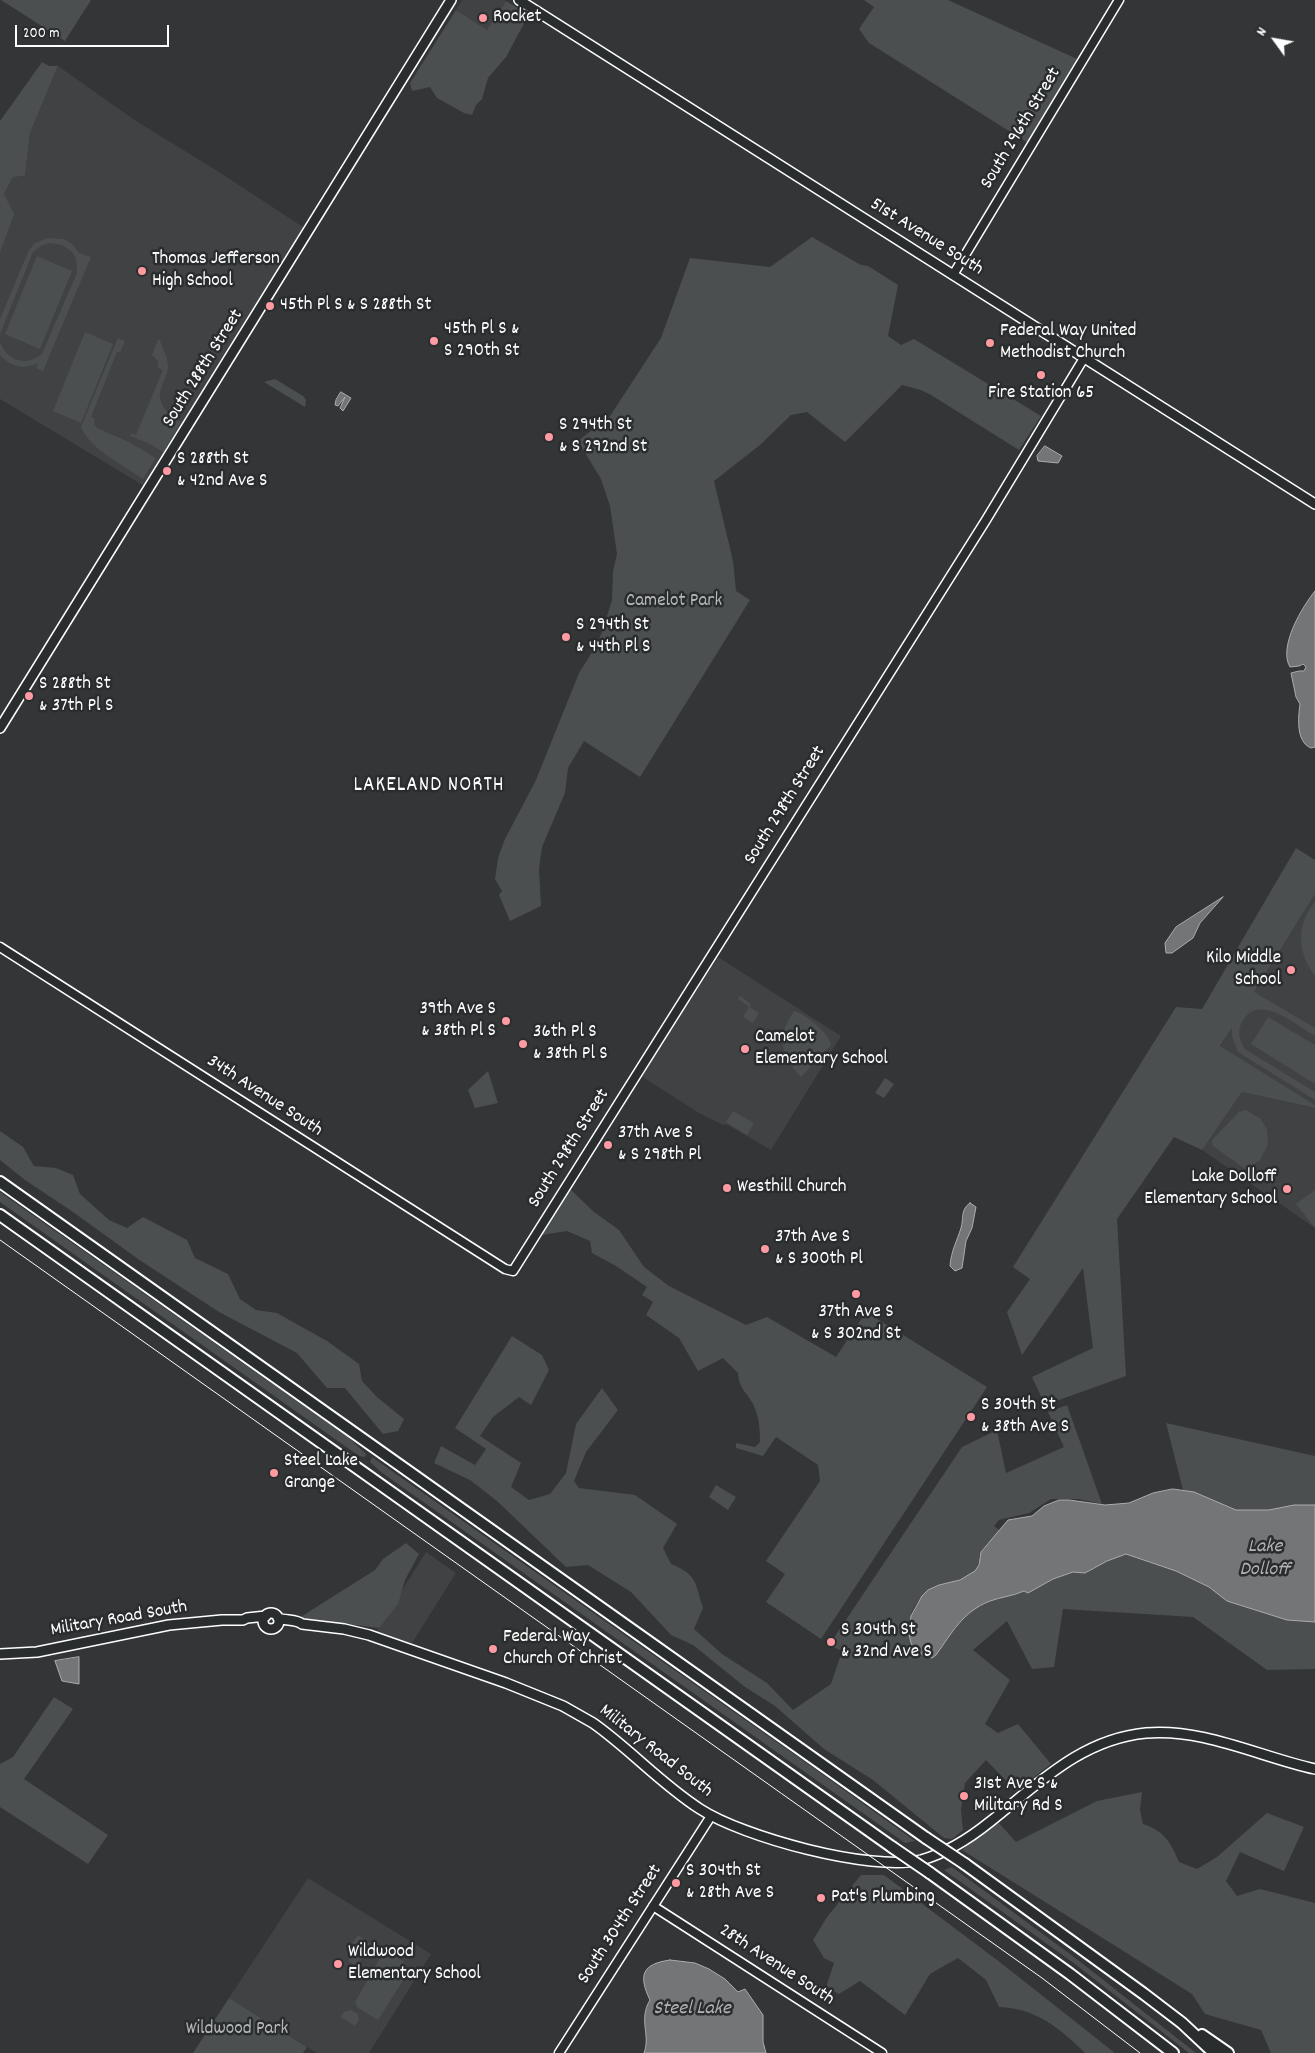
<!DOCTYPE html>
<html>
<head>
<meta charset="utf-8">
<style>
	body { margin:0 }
	#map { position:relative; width:1315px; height:2053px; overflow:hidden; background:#333536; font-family:Dekko,sans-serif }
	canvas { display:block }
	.north { position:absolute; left:1250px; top:15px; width:50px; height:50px; -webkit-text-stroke:4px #2a2d2e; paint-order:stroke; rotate:302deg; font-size:14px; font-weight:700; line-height:20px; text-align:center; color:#fff }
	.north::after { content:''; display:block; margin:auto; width:18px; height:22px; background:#fff; clip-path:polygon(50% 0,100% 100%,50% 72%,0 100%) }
	.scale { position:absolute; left:15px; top:25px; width:154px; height:22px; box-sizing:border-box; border:2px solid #fff; border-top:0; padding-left:6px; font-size:15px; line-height:18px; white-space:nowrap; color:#fff; -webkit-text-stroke:4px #2a2d2e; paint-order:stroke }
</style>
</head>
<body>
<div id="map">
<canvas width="1315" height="2053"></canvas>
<div class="north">N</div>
<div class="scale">200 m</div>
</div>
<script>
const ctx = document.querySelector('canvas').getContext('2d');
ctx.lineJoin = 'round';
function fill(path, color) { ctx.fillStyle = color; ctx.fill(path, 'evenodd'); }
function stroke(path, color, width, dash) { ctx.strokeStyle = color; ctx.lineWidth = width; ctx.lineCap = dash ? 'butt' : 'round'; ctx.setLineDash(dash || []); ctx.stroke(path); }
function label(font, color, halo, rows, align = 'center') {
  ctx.font = font + ' Dekko,sans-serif'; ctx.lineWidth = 5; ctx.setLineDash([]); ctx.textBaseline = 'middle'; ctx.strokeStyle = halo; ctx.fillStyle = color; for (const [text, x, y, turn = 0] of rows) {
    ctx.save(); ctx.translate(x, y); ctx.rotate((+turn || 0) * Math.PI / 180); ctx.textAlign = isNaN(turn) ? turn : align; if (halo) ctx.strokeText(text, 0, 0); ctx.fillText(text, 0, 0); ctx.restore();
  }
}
const built = new Path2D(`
	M 462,0 L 504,0 L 506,1 L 487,30 L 456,10 Z
	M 58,66 L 136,121 L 216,170 L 309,231 L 149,489 L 0,399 L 0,253 L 13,214 L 4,194 L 13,177 L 25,176 L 30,133 Z
	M 1315,894 L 1315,1105 L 1220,1047 Z
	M 718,957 L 841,1036 L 771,1150 L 726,1124 L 723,1125 L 699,1113 L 641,1076 Z
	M 1242,1092 L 1315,1108 L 1315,1228 L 1202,1150 Z
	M 426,1552 L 456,1573 L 412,1643 L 376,1632 Z
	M 308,1878 L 431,1954 L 369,2053 L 317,2053 L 229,1998 Z`);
const green = new Path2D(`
	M 1,0 L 91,0 L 65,41 Z
	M 864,0 L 948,0 L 1077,59 L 1028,143 L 869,43 L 859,29 L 874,7 Z
	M 506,1 L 528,14 L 528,16 L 506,57 L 488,78 L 482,99 L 476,105 L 472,115 L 464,113 L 437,98 L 430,87 L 412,91 L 410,83 L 456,10 L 487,30 Z
	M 42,62 L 49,66 L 58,66 L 30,133 L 25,176 L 13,177 L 4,194 L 14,214 L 0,253 L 0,121 Z
	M 812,237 L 861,265 L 868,266 L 898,285 L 888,336 L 901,345 L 914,339 L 1041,416 L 1019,450 L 931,395 L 921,390 L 902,385 L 845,442 L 807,412 L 791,415 L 760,445 L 714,481 L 733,561 L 736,591 L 750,600 L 640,777 L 584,741 L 568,768 L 565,793 L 542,847 L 539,869 L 541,906 L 510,921 L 499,895 L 502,891 L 495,879 L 498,858 L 505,839 L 536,780 L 579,673 L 596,646 L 602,632 L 612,600 L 613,572 L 617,554 L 610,506 L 601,479 L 578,441 L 610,416 L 661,338 L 690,258 L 770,267 Z
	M 48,238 L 64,239 L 72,244 L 79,253 L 91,257 L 43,371 L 36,368 L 38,363 C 23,370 11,367 0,355 L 0,342 C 7,361 26,367 42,354 L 77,273 L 77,266 L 76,258 L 71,251 L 62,245 L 50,243 L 42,245 L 33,252 L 0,334 L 0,319 L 29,250 L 35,243 Z
	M 37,256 L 72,271 L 40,349 L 5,334 Z
	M 85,332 L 113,344 L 81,423 L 53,411 Z
	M 118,338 L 125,341 L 120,352 L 117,352 L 91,417 L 95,419 L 94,424 L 97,428 L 129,442 L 156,458 L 143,479 C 122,464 92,451 81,427 Z
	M 158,340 L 160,340 C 162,349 168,357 168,366 C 168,375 163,381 161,388 C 156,404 169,415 181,422 L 163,452 L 150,444 L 130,436 L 131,433 L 136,435 L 163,370 L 158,368 L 158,361 L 152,355 Z
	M 275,379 L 303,396 L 306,400 L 305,407 L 264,382 Z
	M 1296,848 L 1315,860 L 1315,894 L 1254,992 L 1315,1028 L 1315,1036 C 1296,1025 1256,990 1241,1024 C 1237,1034 1240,1042 1246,1050 L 1315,1092 L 1315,1100 L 1238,1052 L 1232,1036 L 1232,1028 L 1220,1046 L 1315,1105 L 1315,1108 L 1242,1092 L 1202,1150 L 1174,1137 L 1117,1219 L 1126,1376 L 1045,1405 L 1032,1377 L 1093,1348 L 1083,1268 L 1022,1355 L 1007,1312 L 1030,1279 L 1013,1267 L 1176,1007 L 1202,1009 Z
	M 1315,902 L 1315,976 C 1297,952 1296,925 1315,902 Z
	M 740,996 L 751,1004 L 750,1007 L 759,1013 L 753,1023 L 743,1017 L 749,1007 L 738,999 Z
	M 794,1011 C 806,1014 829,1033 831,1045 L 801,1077 C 780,1055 776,1037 794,1011 Z
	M 1268,1017 L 1315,1045 L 1315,1084 L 1251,1044 Z
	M 488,1071 L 498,1103 L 475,1108 L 468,1090 Z
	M 885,1078 L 894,1084 L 884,1098 L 875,1093 Z
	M 1246,1110 L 1261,1119 L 1267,1130 L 1268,1144 L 1260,1160 L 1245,1169 L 1213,1146 L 1212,1140 L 1239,1112 Z
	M 733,1111 L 754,1123 L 747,1135 L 726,1122 Z
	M 0,1131 L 23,1147 L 34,1166 L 56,1168 L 73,1175 L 80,1194 L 109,1220 L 127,1228 L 143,1217 L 187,1240 L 195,1258 L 228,1274 L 240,1299 L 256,1310 L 277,1313 L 327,1341 L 359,1364 L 362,1381 L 377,1397 L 404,1419 L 398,1431 L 383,1434 L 345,1388 L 327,1388 L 297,1353 L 219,1312 L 138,1259 L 73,1212 L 25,1180 L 0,1160 Z
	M 570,1189 L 594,1212 L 619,1230 L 644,1267 L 669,1286 L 746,1325 L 767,1317 L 836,1357 L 866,1312 L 987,1387 L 821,1639 L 766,1602 L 785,1574 L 766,1561 L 820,1481 L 818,1465 L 776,1437 L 763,1456 L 736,1448 L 736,1443 L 755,1447 L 760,1442 C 760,1429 759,1416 753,1404 C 746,1391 739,1389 738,1373 L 723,1358 L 698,1371 L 679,1338 L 646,1315 L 653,1302 L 642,1295 L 647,1287 L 616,1266 L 592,1253 L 590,1241 L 567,1231 L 542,1235 Z
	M 1315,1190 L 1315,1228 L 1296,1204 Z
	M 0,1192 L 348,1437 L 366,1454 L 365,1457 L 359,1456 L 0,1202 Z
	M 512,1336 L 542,1355 L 549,1370 L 531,1405 L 519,1397 L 493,1417 L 480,1436 L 521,1463 L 511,1487 L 529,1500 L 550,1494 L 566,1473 L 576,1424 L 602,1388 L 618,1410 L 586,1452 L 574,1481 L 579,1488 L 635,1495 L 677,1524 L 663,1548 L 671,1564 C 698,1575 695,1583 703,1608 L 694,1629 L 722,1654 L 767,1683 L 793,1710 L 831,1684 L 842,1651 L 829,1645 L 962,1447 L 997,1430 L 1006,1473 L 1064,1447 L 1048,1412 L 1067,1405 L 1102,1504 L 1078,1499 L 1051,1499 L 1029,1513 L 999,1520 L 994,1526 L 1001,1531 C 995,1538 983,1546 980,1554 C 978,1561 980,1566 974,1572 C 963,1582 951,1581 938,1585 C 926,1589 914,1604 911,1616 C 910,1621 910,1627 910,1631 C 910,1649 917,1652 932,1658 L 936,1655 C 951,1632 963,1612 990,1601 C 1001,1597 1013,1596 1024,1591 L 1028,1593 L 1053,1579 L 1073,1572 L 1085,1573 L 1107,1561 L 1126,1554 L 1176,1571 L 1209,1587 L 1227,1601 L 1287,1620 L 1315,1622 L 1315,1669 L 1267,1670 L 1193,1617 L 1063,1609 L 1054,1667 L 1032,1669 L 1007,1621 L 973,1650 L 1010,1680 L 985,1724 L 998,1733 L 1018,1724 L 1051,1764 L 1016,1791 L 986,1760 L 965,1783 L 961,1810 L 963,1830 L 952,1839 L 944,1838 L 873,1780 L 824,1749 L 775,1706 L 745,1687 L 693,1645 L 671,1635 L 631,1592 L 588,1565 L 566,1567 L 497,1501 L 470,1480 L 434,1463 L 441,1446 L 475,1465 L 486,1449 L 455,1428 Z
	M 1166,1423 L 1315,1456 L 1315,1505 L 1294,1505 L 1269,1510 L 1236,1510 L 1194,1492 L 1183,1490 Z
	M 372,1457 L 815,1769 L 915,1841 L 905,1843 L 381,1472 L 370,1462 Z
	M 716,1485 L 736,1497 L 728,1510 L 709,1497 Z
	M 406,1543 L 419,1554 L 405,1580 L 398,1604 L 379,1628 L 299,1618 L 375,1570 L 383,1559 Z
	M 54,1697 L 73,1709 L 24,1779 L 108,1835 L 88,1864 L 0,1807 L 0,1764 L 13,1757 Z
	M 1142,1792 L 1140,1810 L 1143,1824 C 1164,1831 1170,1841 1179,1862 L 1197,1869 L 1217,1857 L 1267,1813 L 1304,1827 L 1284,1871 L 1240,1852 L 1226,1881 L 1237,1896 L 1260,1889 L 1315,1903 L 1315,2053 L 1271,2053 L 1261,2030 L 1205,2014 L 1192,1994 L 962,1850 L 998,1822 L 1016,1842 L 1097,1801 Z
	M 952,1867 L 1078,1960 L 1196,2053 L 1189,2053 L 1075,1964 L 944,1870 Z
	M 861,1875 L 884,1875 L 1001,1963 L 1115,2053 L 1085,2053 C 1060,2028 1035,2008 999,2007 L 986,1980 L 958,1958 L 930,1974 L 905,2015 L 860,1981 L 839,1994 L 826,1987 L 834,1963 L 824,1958 L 813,1940 L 827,1917 Z
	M 358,1935 L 371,1944 L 357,1967 L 349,1962 L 349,1949 Z
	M 387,1951 L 403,1961 L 409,1971 L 378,2020 L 358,2008 L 355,2002 L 383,1953 Z
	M 229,1998 L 307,2047 L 303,2053 L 193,2053 Z
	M 351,2010 L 358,2014 L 359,2020 L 355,2026 L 341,2017 L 344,2012 Z`);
const water = new Path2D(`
	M 341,392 L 351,398 L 343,411 L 340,408 L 345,397 L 338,406 L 335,405 L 336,400 Z
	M 1045,446 L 1062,456 L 1058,463 L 1038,461 L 1037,456 Z
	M 1315,591 L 1315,747 L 1311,748 C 1296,742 1298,718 1300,704 L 1296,697 L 1291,673 L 1299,671 L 1304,671 L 1306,667 L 1303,664 L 1299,666 L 1290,667 C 1278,647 1302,607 1315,591 Z
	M 1223,897 L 1200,923 L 1193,938 L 1172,953 L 1166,953 L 1165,943 L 1176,927 Z
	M 970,1203 L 976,1207 L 972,1228 L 966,1241 L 962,1268 L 955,1271 L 950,1266 C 951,1251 957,1241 961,1228 C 964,1218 960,1210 970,1203 Z
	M 1173,1489 L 1194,1492 L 1236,1510 L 1269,1510 L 1294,1505 L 1315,1505 L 1315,1622 L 1287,1620 L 1227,1601 L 1209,1587 L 1176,1571 L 1126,1554 L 1107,1561 L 1085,1573 L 1073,1572 L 1053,1579 L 1028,1593 L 1024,1591 C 1013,1596 1001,1597 990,1601 C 962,1612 952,1633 936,1655 L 932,1658 L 923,1655 L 912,1647 L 909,1634 L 911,1616 L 922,1596 L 928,1590 L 939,1585 L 960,1580 L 975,1571 L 979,1565 L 981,1552 L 1008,1520 L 1032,1516 L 1044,1506 L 1059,1500 L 1069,1500 L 1105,1505 L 1129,1503 L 1153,1493 Z
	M 79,1657 L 79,1684 L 62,1681 L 55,1661 Z
	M 670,1960 L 695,1963 L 709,1969 L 725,1979 L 738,1992 L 745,1989 L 763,2015 L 763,2042 L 766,2053 L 644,2053 C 651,2035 638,2020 650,2000 C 638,1975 642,1964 670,1960 Z`);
const tertiary = new Path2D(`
	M 953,275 L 1119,0
	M 0,947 L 505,1269 L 513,1271 L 986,520 L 1084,358
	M 653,1906 L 882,2053
	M 559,2053 L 711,1816`);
const secondary = new Path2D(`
	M 519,0 L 1315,504
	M 0,728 L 451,0
	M263 1621a8 8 0 1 1 16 0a8 8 0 1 1-16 0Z
	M 278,1618 C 286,1621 296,1619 302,1624 L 344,1629 L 369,1635 L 506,1683 L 563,1706 L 593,1723 C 630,1749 661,1784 700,1809 C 743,1837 871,1872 921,1860 C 947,1853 970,1838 991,1821 C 1039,1783 1082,1739 1146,1733 C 1204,1728 1260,1757 1315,1769
	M 0,1654 L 37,1652 L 169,1625 L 222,1620 L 243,1620 L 247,1618 L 266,1616`);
const motorway = new Path2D(`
	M 0,1182 L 926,1838
	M 0,1215 L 892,1847
	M 965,1864 L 1144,1994 L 1182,2023 L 1214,2053
	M 930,1873 L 1070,1974 L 1173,2053
	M 1202,2035 L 1228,2053`);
const tram = new Path2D(`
	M 0,1240 L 1042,1978 L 1140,2053`);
const motorwayBridge = new Path2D(`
	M 926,1838 L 965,1864
	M 892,1847 L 930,1873`);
const markers = [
	[483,18,5,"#ff9aa2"],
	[142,271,5,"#ff9aa2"],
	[270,306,5,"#ff9aa2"],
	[434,341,5,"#ff9aa2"],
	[990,343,5,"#ff9aa2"],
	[1041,375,5,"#ff9aa2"],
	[549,437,5,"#ff9aa2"],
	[167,471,5,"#ff9aa2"],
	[566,637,5,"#ff9aa2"],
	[29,696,5,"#ff9aa2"],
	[1291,970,5,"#ff9aa2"],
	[506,1021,5,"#ff9aa2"],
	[523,1044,5,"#ff9aa2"],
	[745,1049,5,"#ff9aa2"],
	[608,1145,5,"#ff9aa2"],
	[727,1188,5,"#ff9aa2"],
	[1287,1189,5,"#ff9aa2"],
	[765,1249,5,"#ff9aa2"],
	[856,1294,5,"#ff9aa2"],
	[971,1417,5,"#ff9aa2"],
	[274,1473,5,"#ff9aa2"],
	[831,1642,5,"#ff9aa2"],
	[493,1649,5,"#ff9aa2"],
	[964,1796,5,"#ff9aa2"],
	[676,1883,5,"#ff9aa2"],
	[821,1898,5,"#ff9aa2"],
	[338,1964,5,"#ff9aa2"]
];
const poiNames = [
	["Rocket",493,18],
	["Thomas Jefferson",152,260],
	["High School",152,282],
	["45th Pl S & S 288th St",280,306],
	["45th Pl S &",444,330],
	["S 290th St",444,352],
	["Federal Way United",1000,332],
	["Methodist Church",1000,354],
	["Fire Station 65",1041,394,"center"],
	["S 294th St",559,426],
	["& S 292nd St",559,448],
	["S 288th St",177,460],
	["& 42nd Ave S",177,482],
	["S 294th St",576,626],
	["& 44th Pl S",576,648],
	["S 288th St",39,685],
	["& 37th Pl S",39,707],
	["Kilo Middle",1281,959,"right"],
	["School",1281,981,"right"],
	["39th Ave S",496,1010,"right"],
	["& 38th Pl S",496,1032,"right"],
	["36th Pl S",533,1033],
	["& 38th Pl S",533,1055],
	["Camelot",755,1038],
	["Elementary School",755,1060],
	["37th Ave S",618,1134],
	["& S 298th Pl",618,1156],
	["Lake Dolloff",1277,1178,"right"],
	["Elementary School",1277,1200,"right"],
	["Westhill Church",737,1188],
	["37th Ave S",775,1238],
	["& S 300th Pl",775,1260],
	["37th Ave S",856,1313,"center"],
	["& S 302nd St",856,1335,"center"],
	["S 304th St",981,1406],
	["& 38th Ave S",981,1428],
	["Steel Lake",284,1462],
	["Grange",284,1484],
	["S 304th St",841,1631],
	["& 32nd Ave S",841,1653],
	["Federal Way",503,1638],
	["Church Of Christ",503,1660],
	["31st Ave S &",974,1785],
	["Military Rd S",974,1807],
	["S 304th St",686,1872],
	["& 28th Ave S",686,1894],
	["Pat's Plumbing",831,1898],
	["Wildwood",348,1953],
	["Elementary School",348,1975]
];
const streetNames = [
	["South 296th Street",1022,129,-59],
	["51st Avenue South",926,238,32],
	["South 288th Street",204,369,-58],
	["South 298th Street",786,806,-58],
	["34th Avenue South",264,1097,33],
	["South 298th Street",570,1149,-58],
	["Military Road South",119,1620,-10],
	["Military Road South",655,1752,38],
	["South 304th Street",621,1925,-57],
	["28th Avenue South",776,1966,33]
];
const parkNames = [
	["Camelot Park",674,602],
	["Wildwood Park",237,2030]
];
const waterNames = [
	["Lake",1265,1548],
	["Dolloff",1265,1571],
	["Steel Lake",692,2010]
];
const quarterNames = [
	["LAKELAND NORTH",429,787]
];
fill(built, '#404243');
fill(green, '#4c4f50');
fill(water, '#737576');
stroke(water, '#abacad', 1);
stroke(tertiary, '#fff', 11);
stroke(secondary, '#fff', 12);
stroke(motorway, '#fff', 14);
stroke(tertiary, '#2a2d2e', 8);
stroke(secondary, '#2a2d2e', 9);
stroke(motorway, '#2a2d2e', 10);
stroke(tram, '#fff', 1);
stroke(motorwayBridge, '#fff', 14, []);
stroke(motorwayBridge, '#2a2d2e', 10);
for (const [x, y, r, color] of markers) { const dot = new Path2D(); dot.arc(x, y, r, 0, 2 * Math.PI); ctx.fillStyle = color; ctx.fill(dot); stroke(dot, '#2a2d2e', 2); }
label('19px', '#fff', '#2a2d2e', poiNames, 'left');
label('19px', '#fff', '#2a2d2e', streetNames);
label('19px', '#b7b9b9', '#2a2d2e', parkNames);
label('italic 20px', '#b2b3b4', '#2a2d2e', waterNames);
ctx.letterSpacing = '1px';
label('21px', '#fff', '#2a2d2e', quarterNames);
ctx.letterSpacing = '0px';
</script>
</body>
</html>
